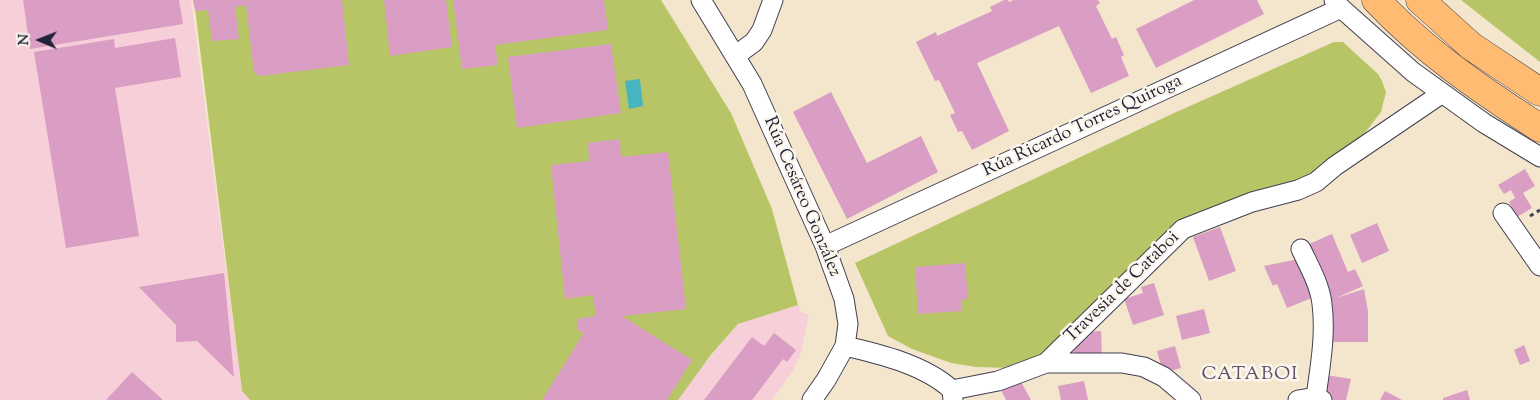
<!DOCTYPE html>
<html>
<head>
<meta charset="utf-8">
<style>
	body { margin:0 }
	#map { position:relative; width:1540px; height:400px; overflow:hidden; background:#f4e6cc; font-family:"Sorts Mill Goudy",serif }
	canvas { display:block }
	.north { position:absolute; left:15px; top:15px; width:50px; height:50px; -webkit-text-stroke:4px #fbf7ec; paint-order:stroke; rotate:271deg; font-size:14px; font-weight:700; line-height:20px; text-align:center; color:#22223b }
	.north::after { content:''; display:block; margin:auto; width:18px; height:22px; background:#22223b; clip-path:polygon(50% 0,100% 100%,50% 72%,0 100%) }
</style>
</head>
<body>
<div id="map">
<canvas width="1540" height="400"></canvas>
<div class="north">N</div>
</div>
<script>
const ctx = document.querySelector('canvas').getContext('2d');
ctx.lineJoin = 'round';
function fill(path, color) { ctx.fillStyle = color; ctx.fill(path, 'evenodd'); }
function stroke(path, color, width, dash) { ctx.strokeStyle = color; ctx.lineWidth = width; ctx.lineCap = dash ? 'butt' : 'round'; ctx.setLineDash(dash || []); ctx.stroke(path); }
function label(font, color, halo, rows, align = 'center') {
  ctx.font = font + ' "Sorts Mill Goudy",serif'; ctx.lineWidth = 5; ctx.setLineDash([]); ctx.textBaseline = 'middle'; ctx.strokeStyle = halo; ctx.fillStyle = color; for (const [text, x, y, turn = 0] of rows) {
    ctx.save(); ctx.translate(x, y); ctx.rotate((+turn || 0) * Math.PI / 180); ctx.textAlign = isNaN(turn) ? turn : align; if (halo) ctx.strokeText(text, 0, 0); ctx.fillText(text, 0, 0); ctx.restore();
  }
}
const built = new Path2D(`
	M 0,0 L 191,0 L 242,391 L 250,400 L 0,400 Z
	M 798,305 L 801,312 L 809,315 L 800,357 L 794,366 L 796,367 L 772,400 L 674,400 L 738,324 Z`);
const green = new Path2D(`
	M 194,0 L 661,0 L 731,113 L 772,209 L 798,305 L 738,324 L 710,356 L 678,400 L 250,400 L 242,391 Z
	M 1461,0 L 1540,0 L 1540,62 Z
	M 1334,42 L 1343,42 L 1378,74 L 1382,81 L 1386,92 L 1381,112 L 1364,134 L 1315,179 L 1185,223 L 1056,341 L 1038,356 L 1010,368 L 976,367 L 951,363 L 912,349 L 888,336 L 855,263 L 1174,113 Z`);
const water = new Path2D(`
	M 640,79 L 643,106 L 629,109 L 625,81 Z`);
const building = new Path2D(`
	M 23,0 L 179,0 L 183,24 L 30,49 Z
	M 193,0 L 342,0 L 349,65 L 260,76 L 254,72 L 246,5 L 235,7 L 239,39 L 212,41 L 208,10 L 195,11 Z
	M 384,0 L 446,0 L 452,47 L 390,56 Z
	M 453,0 L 604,0 L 608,30 L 495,45 L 498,65 L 462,69 Z
	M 1004,0 L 1008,0 L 1009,2 L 1014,0 L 1098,0 L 1100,3 L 1096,6 L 1112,39 L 1116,37 L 1124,55 L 1121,57 L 1129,76 L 1091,93 L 1059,26 L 977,63 L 1009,131 L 972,150 L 962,131 L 958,132 L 950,115 L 955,113 L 939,80 L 935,81 L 916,42 L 936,32 L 937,36 L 992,11 L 990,7 Z
	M 1194,0 L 1257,0 L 1264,14 L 1156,68 L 1136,29 Z
	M 175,38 L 181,77 L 115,88 L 139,236 L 66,248 L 34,52 L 114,39 L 115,48 Z
	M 611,44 L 621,113 L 517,128 L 508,57 Z
	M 831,92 L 867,163 L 921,136 L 938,172 L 847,219 L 793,112 Z
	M 620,139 L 621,157 L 668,152 L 686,309 L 622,316 L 692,360 L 667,400 L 542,400 L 584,333 L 578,330 L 577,319 L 596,316 L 593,295 L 565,299 L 551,165 L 589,161 L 588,143 Z
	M 1525,169 L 1535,186 L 1523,193 L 1532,208 L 1517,217 L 1509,202 L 1515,198 L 1511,190 L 1504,194 L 1498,185 Z
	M 1377,223 L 1389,251 L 1362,263 L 1350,235 Z
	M 1220,227 L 1236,271 L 1209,281 L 1193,237 Z
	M 1332,234 L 1348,272 L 1355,269 L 1363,286 L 1336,298 L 1364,289 L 1368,311 L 1368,342 L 1331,342 L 1307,245 Z
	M 1299,259 L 1314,297 L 1287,308 L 1277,284 L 1273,286 L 1264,266 Z
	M 965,263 L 968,299 L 961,300 L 962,311 L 918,314 L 915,267 Z
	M 224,273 L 234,377 L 197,341 L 176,342 L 176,325 L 139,287 Z
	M 1154,283 L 1164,315 L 1133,325 L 1124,299 L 1143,293 L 1141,287 Z
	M 1204,309 L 1210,333 L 1182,340 L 1176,316 Z
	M 1101,331 L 1102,359 L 1074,360 L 1073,337 L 1086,337 L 1087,332 Z
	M 774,333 L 796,350 L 787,362 L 783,359 L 752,400 L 704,400 L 752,337 L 764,346 Z
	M 1524,345 L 1530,361 L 1520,365 L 1514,350 Z
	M 1175,346 L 1181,368 L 1163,373 L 1157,351 Z
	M 132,372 L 163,400 L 106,400 Z
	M 1326,375 L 1351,379 L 1346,400 L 1333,400 L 1323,394 Z
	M 1020,380 L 1031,400 L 1006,400 L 1001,390 Z
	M 1084,381 L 1088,400 L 1061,400 L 1058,386 Z
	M 1467,390 L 1470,400 L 1443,400 L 1443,398 Z
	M 1385,391 L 1402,400 L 1380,400 Z`);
const path = new Path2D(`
	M 1530,216 L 1540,210`);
const minor = new Path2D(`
	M 701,0 L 752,84 L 825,246 L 844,299 L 848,324 L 845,346 L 826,380 L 812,400
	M 1334,0 L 1341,8 L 1413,72 L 1484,123 L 1540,157
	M 735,56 L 754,42 L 762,30 L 773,0
	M 1503,213 L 1540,266
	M 825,246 L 1341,8
	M 1301,249 C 1309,266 1320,285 1322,304 C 1326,335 1320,367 1316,397
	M 845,346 C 880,354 925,365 952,390 L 953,400
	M 1046,363 L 1183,229 L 1252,202 L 1298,190 L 1316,182 L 1335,166 L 1441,94
	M 952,390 L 998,381 L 1046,363 L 1122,363 L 1144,367 L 1164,377 L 1191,400
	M 1298,400 L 1316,397 L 1322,400`);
const primary = new Path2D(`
	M 1376,0 C 1424,51 1481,90 1540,128
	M 1420,0 L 1471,46 L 1540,92`);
const streetNames = [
	["Rúa Ricardo Torres Quiroga",1083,127,-25],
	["Rúa Cesáreo González",801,197,67],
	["Travesia de Cataboi",1123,288,-44]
];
const neighbourhoodNames = [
	["CATABOI",1250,376]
];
fill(built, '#f6cfd8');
fill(green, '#b8c567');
fill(water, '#46b5bd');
fill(building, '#da9dc4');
stroke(minor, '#423f51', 21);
stroke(primary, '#423f51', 29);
stroke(path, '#423f51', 3, [4, 4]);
stroke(minor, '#fff', 19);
stroke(primary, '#febb71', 28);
label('18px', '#22223b', '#fbf7ec', streetNames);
ctx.letterSpacing = '1px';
label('19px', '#624d6b', '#fbf7ec', neighbourhoodNames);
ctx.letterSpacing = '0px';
</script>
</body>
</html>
